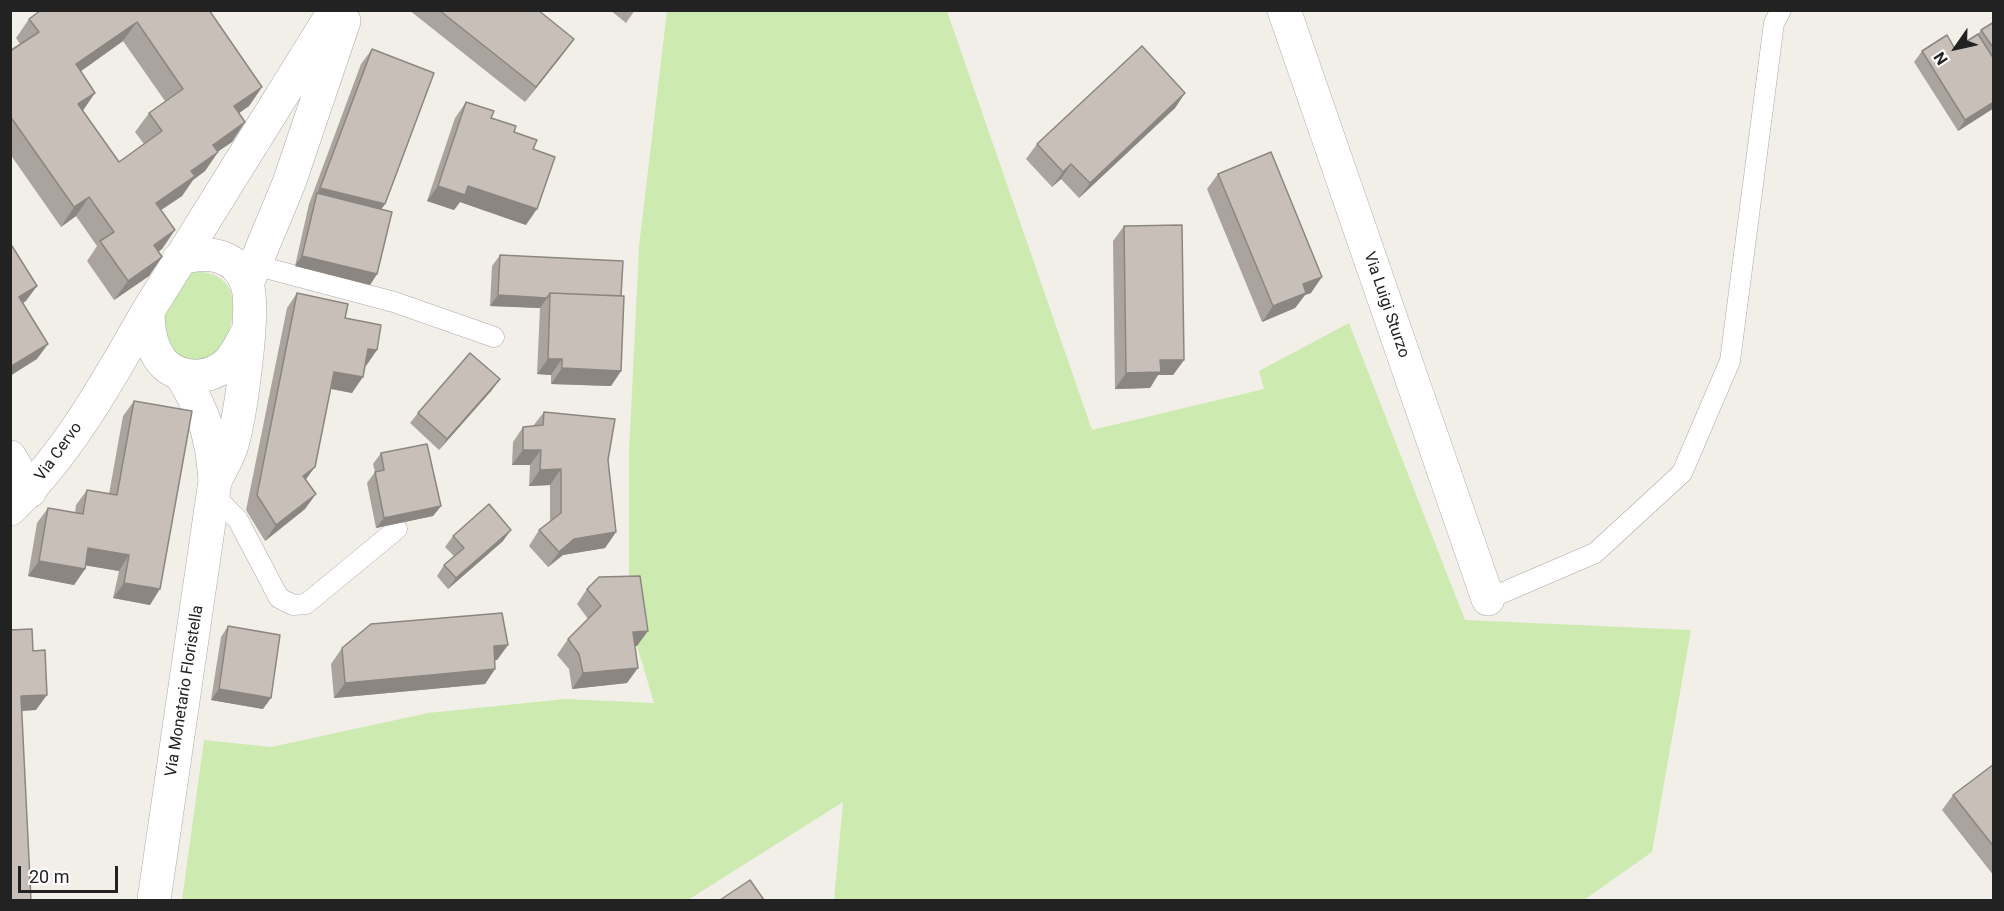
<!DOCTYPE html>
<html>
<head>
<meta charset="utf-8">
<style>
	body { margin:0 }
	#map { position:relative; width:2004px; height:911px; overflow:hidden; background:#f2efe9; font-family:Roboto,sans-serif }
	canvas { display:block }
	.frame { position:absolute; inset:0; border:12px solid #222; pointer-events:none }
	.north { position:absolute; left:1926px; top:18px; width:60px; height:60px; -webkit-text-stroke:4px #fff; paint-order:stroke; rotate:236deg; font-size:16px; font-weight:700; line-height:24px; text-align:center; color:#222 }
	.north::after { content:''; display:block; margin:auto; width:21px; height:27px; background:#222; clip-path:polygon(50% 0,100% 100%,50% 72%,0 100%) }
	.scale { position:absolute; left:18px; top:866px; width:100px; height:27px; box-sizing:border-box; border:3px solid #222; border-top:0; padding-left:8px; font-size:18px; line-height:21px; white-space:nowrap; color:#222; -webkit-text-stroke:4px #fff; paint-order:stroke }
</style>
</head>
<body>
<div id="map">
<canvas width="2004" height="911"></canvas>
<div class="frame"></div>
<div class="north">N</div>
<div class="scale">20 m</div>
</div>
<script>
const ctx = document.querySelector('canvas').getContext('2d');
ctx.lineJoin = 'round';
function fill(path, color) { ctx.fillStyle = color; ctx.fill(path, 'evenodd'); }
function stroke(path, color, width, dash) { ctx.strokeStyle = color; ctx.lineWidth = width; ctx.lineCap = dash ? 'butt' : 'round'; ctx.setLineDash(dash || []); ctx.stroke(path); }
function label(font, color, halo, rows, align = 'center') {
  ctx.font = font + ' Roboto,sans-serif'; ctx.lineWidth = 5; ctx.setLineDash([]); ctx.textBaseline = 'middle'; ctx.strokeStyle = halo; ctx.fillStyle = color; for (const [text, x, y, turn = 0] of rows) {
    ctx.save(); ctx.translate(x, y); ctx.rotate((+turn || 0) * Math.PI / 180); ctx.textAlign = isNaN(turn) ? turn : align; if (halo) ctx.strokeText(text, 0, 0); ctx.fillText(text, 0, 0); ctx.restore();
  }
}
const grass = new Path2D(`
	M 667,11 L 947,11 L 1092,430 L 1264,389 L 1259,371 L 1349,323 L 1465,620 L 1691,630 L 1652,852 L 1584,900 L 834,900 L 843,802 L 688,900 L 182,900 L 204,740 L 271,747 L 428,713 L 565,699 L 654,703 L 637,646 L 629,591 L 629,453 L 639,246 Z
	M 196,271 C 232,274 238,297 230,328 C 228,337 226,347 218,353 C 212,358 200,361 192,364 L 168,348 L 160,315 L 186,274 Z`);
const service = new Path2D(`
	M 247,263 L 394,302 L 494,337
	M 214,495 L 238,520 L 279,598 L 293,605 L 306,604 L 397,529
	M 1488,599 L 1595,553 L 1682,473 L 1730,361 L 1774,23 L 1781,10`);
const minor = new Path2D(`
	M 1284,10 L 1488,599
	M 179,259 C 206,250 236,253 247,284 C 256,309 240,420 231,448 C 228,457 222,467 217,477
	M 247,284 L 289,183 L 344,21
	M 247,333 C 241,343 236,356 227,364 C 205,383 169,380 156,352 C 149,339 148,326 148,311 L 335,10
	M 10,457 L 30,491
	M 10,509 C 68,454 108,381 148,311
	M 154,900 L 215,481 C 212,436 205,415 182,376`);
const wall = new Path2D(`
	M 209,10 L 262,87 L 249,106 L 239,113 L 245,122 L 232,142 L 218,151 L 218,152 L 205,171 L 193,180 L 182,196 L 161,210 L 162,249 L 159,251 L 149,276 L 114,300 L 87,261 L 97,246 L 76,216 L 61,227 L 10,154 L 10,51 L 20,44 L 16,38 L 29,19 ZM 123,41 L 165,101 L 149,113 L 135,132 L 144,144 L 119,162 L 83,111 L 81,71 Z
	M 409,10 L 538,10 L 563,54 L 525,102 Z
	M 610,10 L 635,10 L 626,23 Z
	M 1994,22 L 1994,108 L 1958,131 L 1914,62 L 1922,51 L 1955,49 L 1978,34 L 1981,30 Z
	M 372,49 L 382,209 L 377,274 L 370,285 L 295,266 L 309,204 L 361,64 Z
	M 1185,93 L 1175,108 L 1079,198 L 1061,179 L 1052,187 L 1026,159 L 1037,144 Z
	M 466,102 L 514,132 L 533,149 L 526,225 L 460,202 L 454,210 L 427,201 L 455,118 Z
	M 1218,174 L 1311,293 L 1305,295 L 1295,308 L 1262,322 L 1207,189 Z
	M 1124,226 L 1184,360 L 1173,375 L 1158,375 L 1150,388 L 1115,389 L 1113,241 Z
	M 500,255 L 621,296 L 621,371 L 611,386 L 551,384 L 551,375 L 537,374 L 540,308 L 490,306 L 492,266 Z
	M 297,293 L 345,318 L 366,366 L 365,365 L 352,393 L 330,389 L 306,480 L 305,509 L 265,541 L 246,510 L 287,308 Z
	M 492,390 L 439,450 L 410,423 L 418,413 Z
	M 134,401 L 150,605 L 113,598 L 119,571 L 85,565 L 85,569 L 74,585 L 28,576 L 37,523 L 48,508 L 75,513 L 76,505 L 87,490 L 109,494 L 123,416 Z
	M 544,412 L 608,460 L 616,532 L 605,548 L 563,555 L 548,567 L 529,546 L 539,530 L 550,522 L 550,485 L 529,486 L 530,465 L 512,465 L 513,442 L 523,427 L 533,426 Z
	M 381,453 L 441,506 L 433,516 L 376,528 L 367,483 L 375,472 L 373,464 Z
	M 453,536 L 503,541 L 448,589 L 437,576 L 444,565 L 454,556 L 445,547 Z
	M 587,589 L 637,646 L 635,646 L 627,683 L 572,689 L 569,669 L 557,655 L 568,639 L 588,619 L 577,604 Z
	M 228,626 L 263,709 L 211,700 L 221,637 Z
	M 508,645 L 497,660 L 495,660 L 495,669 L 485,684 L 334,698 L 331,664 L 342,648 Z
	M 1994,764 L 1994,876 L 1942,810 L 1953,795 Z`);
const shadedWall = new Path2D(`
	M 137,22 L 123,41 L 63,84 L 76,64 Z
	M 574,39 L 563,54 L 525,102 L 536,87 Z
	M 262,87 L 249,106 L 221,126 L 234,106 Z
	M 95,93 L 82,112 L 78,104 Z
	M 1185,93 L 1175,108 L 1079,198 L 1090,183 Z
	M 1994,102 L 1994,108 L 1958,131 L 1965,120 Z
	M 245,122 L 232,142 L 200,164 L 213,145 Z
	M 218,152 L 205,171 L 193,180 L 182,196 L 143,222 L 156,203 L 191,171 Z
	M 1071,164 L 1061,179 L 1052,187 L 1063,172 Z
	M 438,186 L 468,186 L 537,209 L 526,225 L 460,202 L 454,210 L 427,201 Z
	M 320,188 L 385,204 L 374,220 L 317,193 Z
	M 89,197 L 76,216 L 61,227 L 74,207 Z
	M 175,230 L 162,249 L 141,264 L 154,245 Z
	M 302,256 L 377,274 L 370,285 L 295,266 Z
	M 162,257 L 149,276 L 114,300 L 128,281 Z
	M 1322,277 L 1311,293 L 1305,295 L 1295,308 L 1262,322 L 1273,306 L 1303,284 Z
	M 37,286 L 26,301 L 10,311 L 19,297 Z
	M 498,295 L 547,298 L 540,308 L 490,306 Z
	M 48,344 L 37,359 L 10,376 L 10,367 Z
	M 368,349 L 377,350 L 366,366 L 357,364 Z
	M 548,359 L 562,359 L 551,375 L 537,374 Z
	M 1160,360 L 1184,360 L 1173,375 L 1158,375 L 1150,388 L 1115,389 L 1126,373 Z
	M 562,368 L 621,371 L 611,386 L 551,384 Z
	M 334,372 L 363,377 L 352,393 L 323,387 Z
	M 500,379 L 492,390 L 439,450 L 447,439 Z
	M 523,450 L 541,450 L 530,465 L 512,465 Z
	M 315,467 L 304,482 L 303,476 Z
	M 561,469 L 550,485 L 529,486 L 540,470 Z
	M 316,494 L 305,509 L 265,541 L 276,525 Z
	M 441,506 L 433,516 L 376,528 L 384,518 Z
	M 511,530 L 503,541 L 448,589 L 456,578 Z
	M 616,532 L 605,548 L 563,555 L 548,567 L 559,552 L 574,539 Z
	M 88,548 L 129,555 L 119,571 L 77,564 Z
	M 39,561 L 85,569 L 74,585 L 28,576 Z
	M 124,583 L 160,589 L 150,605 L 113,598 Z
	M 648,631 L 637,646 L 623,647 L 633,632 Z
	M 508,645 L 497,660 L 484,662 L 494,646 Z
	M 638,668 L 627,683 L 572,689 L 583,673 Z
	M 495,669 L 485,684 L 334,698 L 345,683 Z
	M 219,689 L 271,698 L 263,709 L 211,700 Z
	M 47,695 L 36,710 L 10,712 L 21,696 Z`);
const building = new Path2D(`
	M 41,10 L 209,10 L 262,87 L 234,106 L 245,122 L 213,145 L 218,152 L 191,171 L 195,176 L 156,203 L 175,230 L 154,245 L 162,257 L 128,281 L 100,241 L 114,232 L 89,197 L 74,207 L 10,116 L 10,51 L 39,32 L 29,19 ZM 137,22 L 183,89 L 149,113 L 162,131 L 119,162 L 78,104 L 95,93 L 76,64 Z
	M 439,10 L 538,10 L 574,39 L 536,87 Z
	M 1994,22 L 1994,49 L 1981,30 Z
	M 1978,34 L 1994,59 L 1994,102 L 1965,120 L 1922,51 L 1947,35 L 1955,49 Z
	M 1142,46 L 1185,93 L 1090,183 L 1071,164 L 1063,172 L 1037,144 Z
	M 372,49 L 434,73 L 385,204 L 320,188 Z
	M 466,102 L 494,111 L 491,118 L 516,126 L 514,132 L 537,140 L 533,149 L 555,157 L 537,209 L 468,186 L 465,195 L 438,186 Z
	M 1271,152 L 1322,277 L 1303,284 L 1306,293 L 1273,306 L 1218,174 Z
	M 317,193 L 392,212 L 377,274 L 302,256 Z
	M 1182,225 L 1184,360 L 1160,360 L 1161,372 L 1126,373 L 1124,226 Z
	M 10,246 L 12,246 L 37,286 L 19,297 L 48,344 L 10,367 Z
	M 500,255 L 623,261 L 621,296 L 550,293 L 547,298 L 498,295 Z
	M 297,293 L 348,304 L 345,318 L 381,325 L 377,350 L 368,349 L 363,377 L 334,372 L 315,467 L 303,476 L 316,494 L 276,525 L 257,495 Z
	M 550,293 L 624,296 L 621,371 L 562,368 L 562,359 L 548,359 Z
	M 470,353 L 500,379 L 447,439 L 418,413 Z
	M 134,401 L 192,411 L 160,589 L 124,583 L 129,555 L 88,548 L 85,569 L 39,561 L 48,508 L 83,514 L 87,490 L 117,495 Z
	M 544,412 L 615,419 L 608,460 L 616,532 L 574,539 L 559,552 L 539,530 L 561,513 L 561,469 L 540,470 L 541,450 L 523,450 L 523,427 L 543,425 Z
	M 427,444 L 441,506 L 384,518 L 375,472 L 384,470 L 381,453 Z
	M 489,504 L 511,530 L 456,578 L 444,565 L 464,548 L 453,536 Z
	M 640,576 L 648,631 L 633,632 L 638,668 L 583,673 L 579,654 L 568,639 L 601,606 L 587,589 L 599,577 Z
	M 502,613 L 508,645 L 494,646 L 495,669 L 345,683 L 342,648 L 371,624 Z
	M 228,626 L 280,635 L 271,698 L 219,689 Z
	M 32,629 L 33,651 L 45,650 L 47,695 L 21,696 L 31,900 L 10,900 L 10,630 Z
	M 1994,764 L 1994,847 L 1953,795 Z
	M 750,880 L 764,900 L 720,900 Z`);
const streetNames = [
	["Via Luigi Sturzo",1386,305,71],
	["Via Cervo",59,452,-54],
	["Via Monetario Floristella",185,691,-81]
];
fill(grass, '#cdebb0');
stroke(service, '#a9a9a9', 21);
stroke(minor, '#a9a9a9', 34);
stroke(service, '#fff', 20);
stroke(minor, '#fff', 33);
fill(wall, '#aba49e');
fill(shadedWall, '#8b8681');
fill(building, '#c7bfb8');
stroke(building, '#8b8681', 1.5);
label('16px', '#222', '#fff', streetNames);
</script>
</body>
</html>
